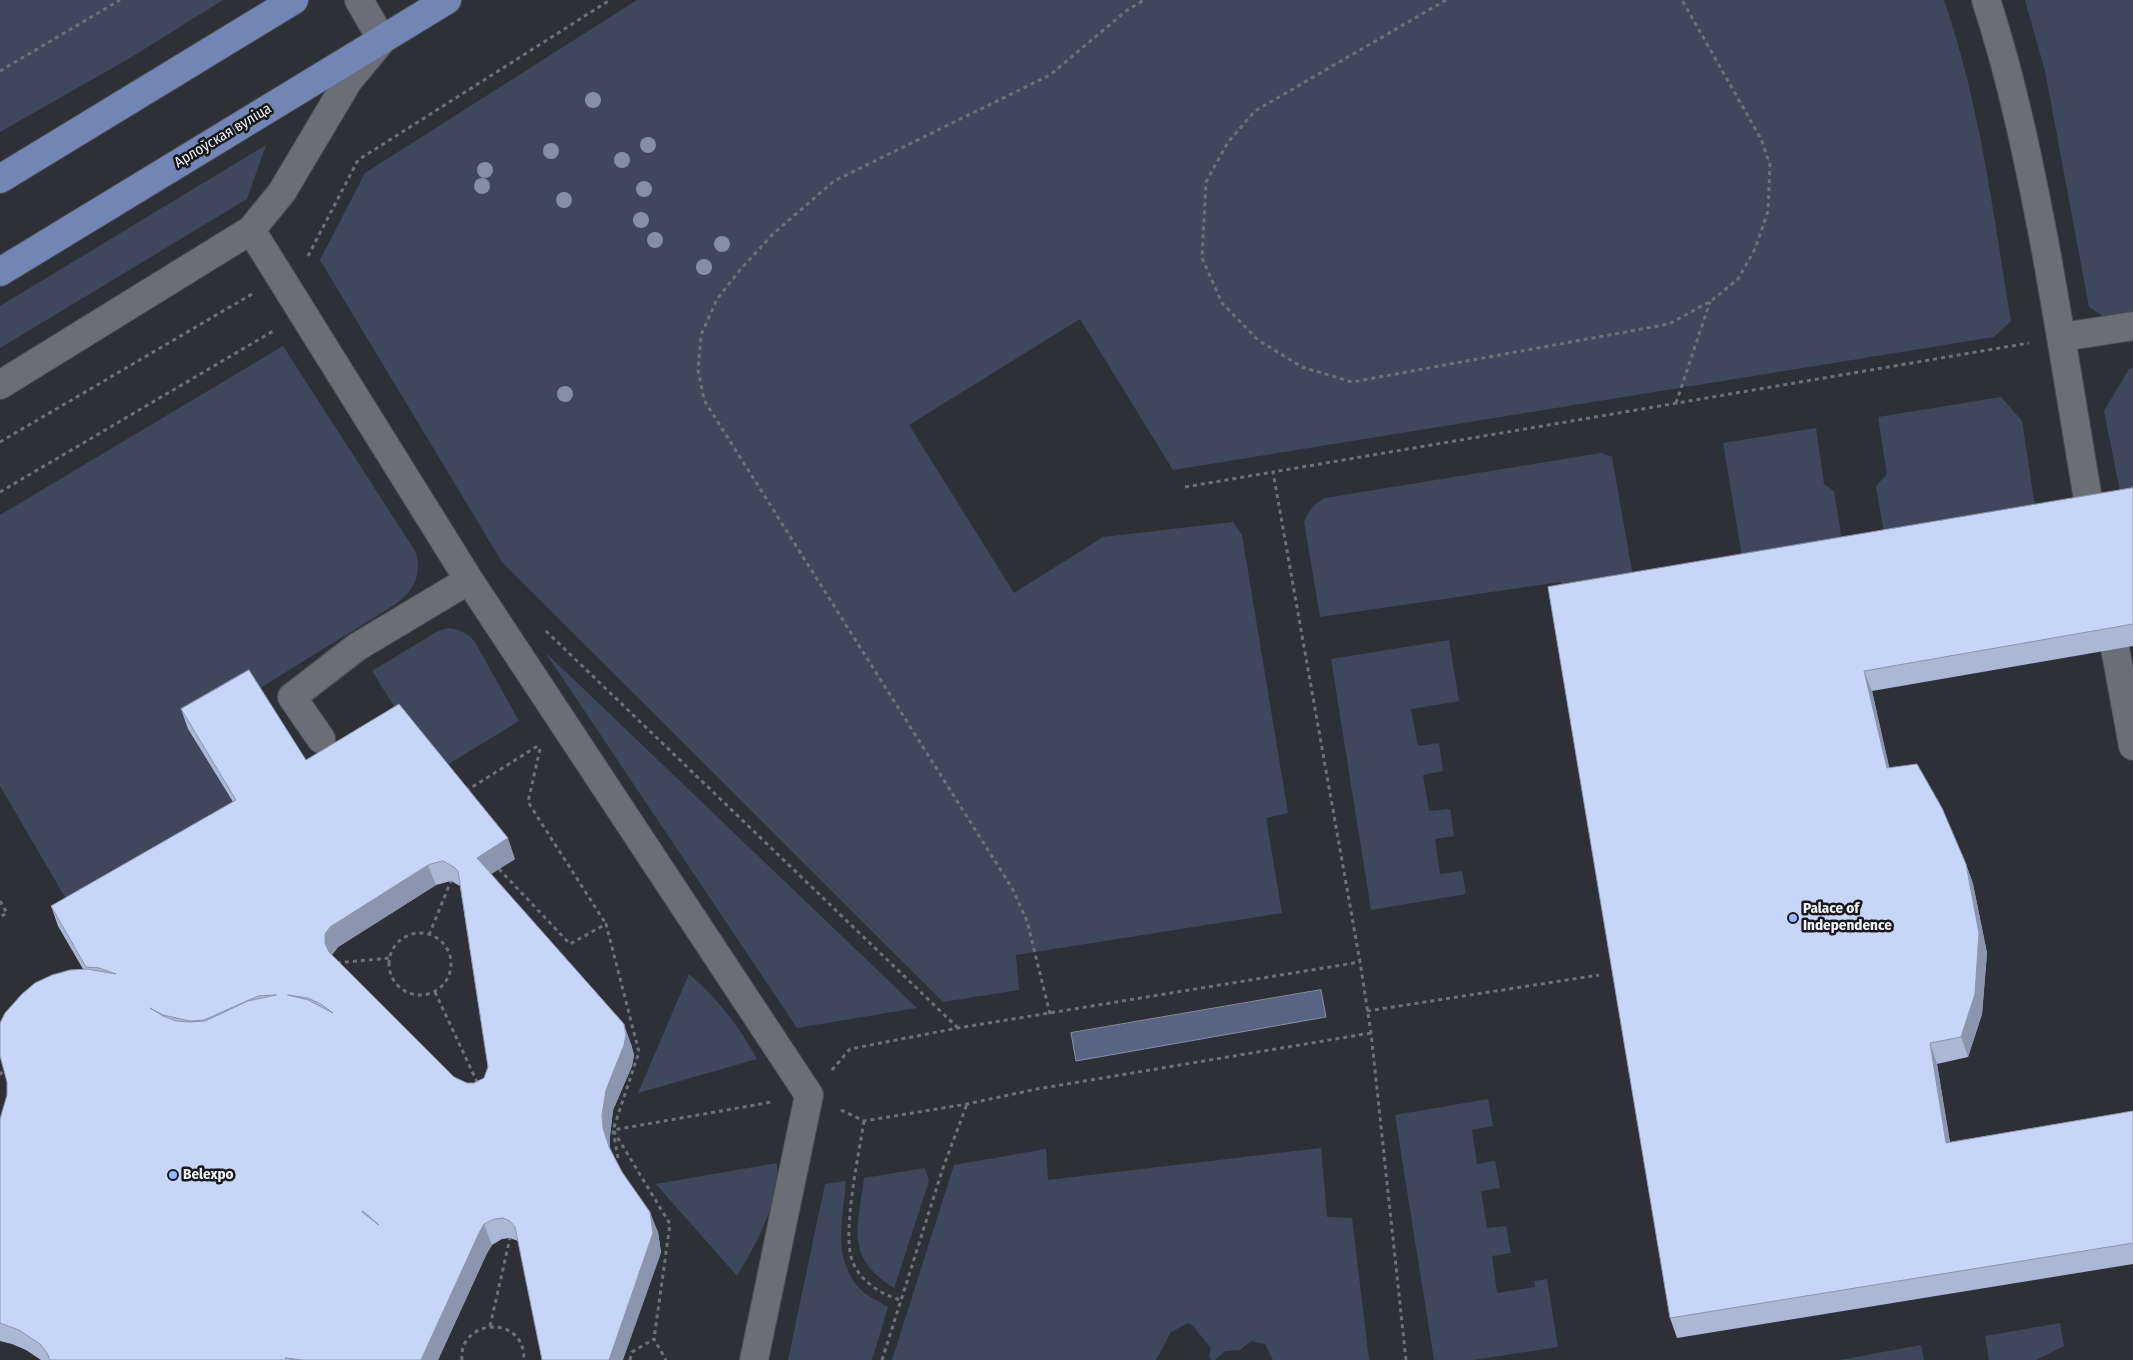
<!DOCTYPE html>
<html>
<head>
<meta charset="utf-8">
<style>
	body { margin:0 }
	canvas { display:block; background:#2d3037 }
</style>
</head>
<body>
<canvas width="2133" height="1360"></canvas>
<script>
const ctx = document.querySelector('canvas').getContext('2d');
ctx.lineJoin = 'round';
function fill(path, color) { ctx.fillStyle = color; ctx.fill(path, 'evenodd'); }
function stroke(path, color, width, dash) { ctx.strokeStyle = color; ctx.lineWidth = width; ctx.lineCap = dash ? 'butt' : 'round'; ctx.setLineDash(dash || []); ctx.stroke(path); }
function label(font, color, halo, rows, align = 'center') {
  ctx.font = font + ' "Fira Sans Condensed",sans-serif'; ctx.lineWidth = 5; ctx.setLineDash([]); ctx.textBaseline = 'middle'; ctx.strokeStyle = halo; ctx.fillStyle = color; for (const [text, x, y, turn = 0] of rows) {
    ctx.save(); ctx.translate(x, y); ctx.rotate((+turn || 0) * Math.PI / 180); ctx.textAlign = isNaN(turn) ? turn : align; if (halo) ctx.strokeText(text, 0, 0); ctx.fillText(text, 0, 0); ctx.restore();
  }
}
const green = new Path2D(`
	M 0,0 L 223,0 L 130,58 L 0,132 Z
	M 637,0 L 1944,0 C 1980,104 1993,213 2011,321 L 1994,337 L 1173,470 L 1080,319 L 909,425 L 1014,593 L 1103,537 L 1233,522 L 1242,535 L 1288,813 L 1266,818 L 1282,913 L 1016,955 L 1019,990 L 943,1002 L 502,562 L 320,260 L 365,173 Z
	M 2025,0 L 2133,0 L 2133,314 L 2108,319 L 2089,307 L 2045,71 Z
	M 266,145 L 247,199 L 0,348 L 0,306 Z
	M 283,346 L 415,551 C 423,574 414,590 396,604 L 257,690 L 188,730 L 244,820 L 76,916 L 0,786 L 0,515 Z
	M 2133,368 L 2133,510 L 2124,511 L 2104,411 L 2129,369 Z
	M 2001,397 L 2022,421 L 2038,526 L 1887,551 L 1876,486 L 1887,474 L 1878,417 Z
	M 1816,428 L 1824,484 L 1834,491 L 1845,559 L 1745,575 L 1723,443 Z
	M 1601,453 L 1612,457 L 1636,594 L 1572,604 L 1560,582 L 1320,617 L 1304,522 C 1309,510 1314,504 1325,498 Z
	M 449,628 C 461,630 467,633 475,642 L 519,721 L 442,768 L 406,725 L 372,671 L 438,631 Z
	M 1449,640 L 1459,701 L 1411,709 L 1418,746 L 1439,743 L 1443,771 L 1423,775 L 1429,811 L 1450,809 L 1454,836 L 1435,839 L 1440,874 L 1462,871 L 1466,894 L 1371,910 L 1331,659 Z
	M 545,652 L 917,1008 L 797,1028 Z
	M 689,974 C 718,999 739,1026 757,1059 L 638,1093 Z
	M 1488,1099 L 1493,1126 L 1472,1130 L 1477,1164 L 1495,1161 L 1500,1188 L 1481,1191 L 1487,1228 L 1506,1226 L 1511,1253 L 1492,1256 L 1497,1293 L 1535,1287 L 1534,1281 L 1547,1279 L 1558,1347 L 1473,1360 L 1434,1360 L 1395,1115 Z
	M 1321,1148 L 1327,1217 L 1352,1218 L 1369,1360 L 1273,1360 L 1265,1344 L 1251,1341 L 1240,1350 L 1225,1351 L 1215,1360 L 1211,1360 L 1209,1356 L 1211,1348 L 1193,1326 L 1188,1323 L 1171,1332 L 1156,1360 L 892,1360 L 954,1165 L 1046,1149 L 1048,1180 Z
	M 777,1163 C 779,1203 757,1243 737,1276 L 656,1184 Z
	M 925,1168 L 929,1181 L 894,1288 C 844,1256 858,1229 864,1178 Z
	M 846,1181 C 843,1220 831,1260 862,1291 C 869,1297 880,1302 888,1307 L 872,1360 L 788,1360 L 825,1184 Z
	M 2060,1323 L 2064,1346 L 2036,1360 L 1989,1360 L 1985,1336 Z
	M 1921,1345 L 1924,1360 L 1840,1360 Z`);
const water = new Path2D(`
	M 1321,990 L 1326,1017 L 1076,1061 L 1071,1033 Z`);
const path = new Path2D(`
	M 1446,0 L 1255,111 L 1228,142 L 1206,182 L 1202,258 L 1222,303 L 1258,340 L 1302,367 L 1352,382 L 1669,324 L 1711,301 L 1738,279 L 1755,249 L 1768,211 L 1770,165 L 1761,139 L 1682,0
	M 0,71 L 120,0
	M 308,256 L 358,160 L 610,0
	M 1676,403 L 1710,302
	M 0,442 L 252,294
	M 1185,487 L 1273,472
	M 0,492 L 275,330
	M 546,631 L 958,1028
	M 540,749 L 528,802 L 606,924
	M 466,791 L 539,745
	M 499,869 L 570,944 L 606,924 L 639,1052 L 613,1130 L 670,1224 L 654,1339
	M 0,901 L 7,913 L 0,917
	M389 964a31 31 0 1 1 62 0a31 31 0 1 1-62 0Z
	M 429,935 L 451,881
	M 337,963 L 389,958
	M 435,992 L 478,1084
	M 1367,1011 L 1599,975
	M 1050,1014 L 1027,921 L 1012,888 L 704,400 L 698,370 L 701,335 L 717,299 L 740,270 L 773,234 L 834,181 L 1050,75 L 1126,11 L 1144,0
	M 832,1070 L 850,1049 L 958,1028 L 1360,962
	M 0,1075 L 5,1067
	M 841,1110 L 864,1121 L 967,1104 L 1037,1089 L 1371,1033
	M 864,1121 C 859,1153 842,1232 852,1260 C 859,1280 881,1295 901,1300
	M 618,1158 L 613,1130 L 772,1102
	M 490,1326 L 510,1238
	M 462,1360 C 458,1319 525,1313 524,1360
	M 630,1360 L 632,1352 L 654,1339 L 666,1360
	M 882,1360 L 943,1168 L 967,1104
	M 1406,1360 L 1371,1033 L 1360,962 L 1273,472 L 2029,343`);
const minor = new Path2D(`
	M 1986,0 C 2013,82 2030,167 2046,251 C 2062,340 2076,429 2091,517
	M 251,230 L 469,580 L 809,1095 L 754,1360
	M 2062,337 L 2133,326
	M 0,385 L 251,230 L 282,192 L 348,81 L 382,40 L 359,0
	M 2115,648 L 2133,746
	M 321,739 L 292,697 L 357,647 L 469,580`);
const major = new Path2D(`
	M 0,179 L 294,0
	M 0,272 L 447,0`);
const trees = [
	[593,100],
	[648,145],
	[551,151],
	[622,160],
	[485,170],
	[482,186],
	[644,189],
	[564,200],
	[641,220],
	[655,240],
	[722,244],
	[704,267],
	[565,394]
];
const wall = new Path2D(`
	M 2133,488 L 2133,646 L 1872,691 L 1889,768 L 1966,864 L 1973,884 L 1987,953 L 1982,1014 L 1968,1057 L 1937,1064 L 1950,1142 L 2133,1111 L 2133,1264 L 1677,1338 L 1670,1318 L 1548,587 Z
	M 181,709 L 306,760 L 515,859 L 491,874 L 631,1044 L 634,1055 L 632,1066 L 613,1110 L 610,1136 L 610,1148 L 622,1172 L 658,1232 L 661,1253 L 518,1241 L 510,1238 L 502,1239 L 492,1245 L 487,1253 L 438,1360 L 41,1360 L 26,1350 L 12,1344 L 0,1341 L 0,1119 L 83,969 L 58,926 L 51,906 L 233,802 L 188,729 ZM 451,881 L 460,886 L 488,1067 L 484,1078 L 474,1083 L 467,1083 L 454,1077 L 332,955 L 338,947 L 436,885 Z`);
const shadedWall = new Path2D(`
	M 1864,671 L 1872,691 L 1894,788 L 1887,768 Z
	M 508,838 L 515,859 L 485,878 L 477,858 Z
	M 1966,864 L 1973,884 L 1987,953 L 1982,1014 L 1968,1057 L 1961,1037 Z
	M 428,865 L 436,885 L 338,947 L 332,954 L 332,963 L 325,943 L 325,934 L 330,927 Z
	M 624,1024 L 631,1044 L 634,1055 L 632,1066 L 613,1110 L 610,1136 L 610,1148 L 616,1167 L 603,1128 L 602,1115 L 606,1090 Z
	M 1930,1043 L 1937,1064 L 1953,1163 L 1946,1143 Z
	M 650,1212 L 658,1232 L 661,1253 L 623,1360 L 609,1360 Z
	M 484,1224 L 492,1245 L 487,1253 L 438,1360 L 421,1360 L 479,1233 Z`);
const building = new Path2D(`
	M 2133,488 L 2133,624 L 1864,671 L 1887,768 L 1917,764 L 1942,808 L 1966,864 L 1979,933 L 1975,994 L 1961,1037 L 1930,1043 L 1946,1143 L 2133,1111 L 2133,1243 L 1670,1318 L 1548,587 Z
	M 249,670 L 306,760 L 399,704 L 508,838 L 477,858 L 624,1024 L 626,1035 L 624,1045 L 606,1090 L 602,1115 L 603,1128 L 609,1147 L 622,1172 L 650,1212 L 653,1233 L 609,1360 L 542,1360 L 515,1227 L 510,1221 L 503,1218 L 494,1219 L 484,1224 L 479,1233 L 421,1360 L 303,1360 L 285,1358 L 295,1360 L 50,1360 L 47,1353 L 40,1344 L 19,1330 L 0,1323 L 0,1119 L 7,1095 L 7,1082 L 0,1056 L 0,1023 L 5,1013 L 22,994 L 35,983 L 52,975 L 70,970 L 87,969 L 116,974 L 99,968 L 86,967 L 51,906 L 236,800 L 181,709 ZM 443,861 L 454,867 L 458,871 L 488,1067 L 484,1078 L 474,1083 L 467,1083 L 454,1077 L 329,952 L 325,943 L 325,934 L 330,927 L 428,865 ZM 276,995 L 248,1001 L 205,1021 L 190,1022 L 176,1021 L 163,1016 L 150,1008 L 163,1015 L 190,1021 L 204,1020 L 258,996 ZM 288,995 L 308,998 L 321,1004 L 333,1013 L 308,1000 ZM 363,1211 L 379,1225 L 362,1212 Z`);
const markers = [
	[1793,918,5,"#98b5fd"],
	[173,1175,5,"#98b5fd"]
];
const streetNames = [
	["Арлоўская вуліца",223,136,-31]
];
const poiNames = [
	["Palace of",1803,909],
	["Independence",1803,926],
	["Belexpo",183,1175]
];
fill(green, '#3e475b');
fill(water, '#586483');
stroke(water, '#868fa6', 1);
stroke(minor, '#4a4d53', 30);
stroke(major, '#4a4d53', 30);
stroke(path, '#6e7177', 3, [4, 4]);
stroke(minor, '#6a6e77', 28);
stroke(major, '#7285b5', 28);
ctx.fillStyle = '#858fa4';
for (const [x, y] of trees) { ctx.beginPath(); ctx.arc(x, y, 8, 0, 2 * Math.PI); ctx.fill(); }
fill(wall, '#aab7d5');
fill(shadedWall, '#8b95ae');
fill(building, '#c6d5f8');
stroke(building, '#8b95ae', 1);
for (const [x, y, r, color] of markers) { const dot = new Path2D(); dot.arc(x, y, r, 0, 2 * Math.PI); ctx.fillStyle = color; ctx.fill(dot); stroke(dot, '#17181b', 2); }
label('15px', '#f2f4f9', '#17181b', streetNames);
label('bold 15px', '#f2f4f9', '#17181b', poiNames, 'left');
</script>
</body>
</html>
